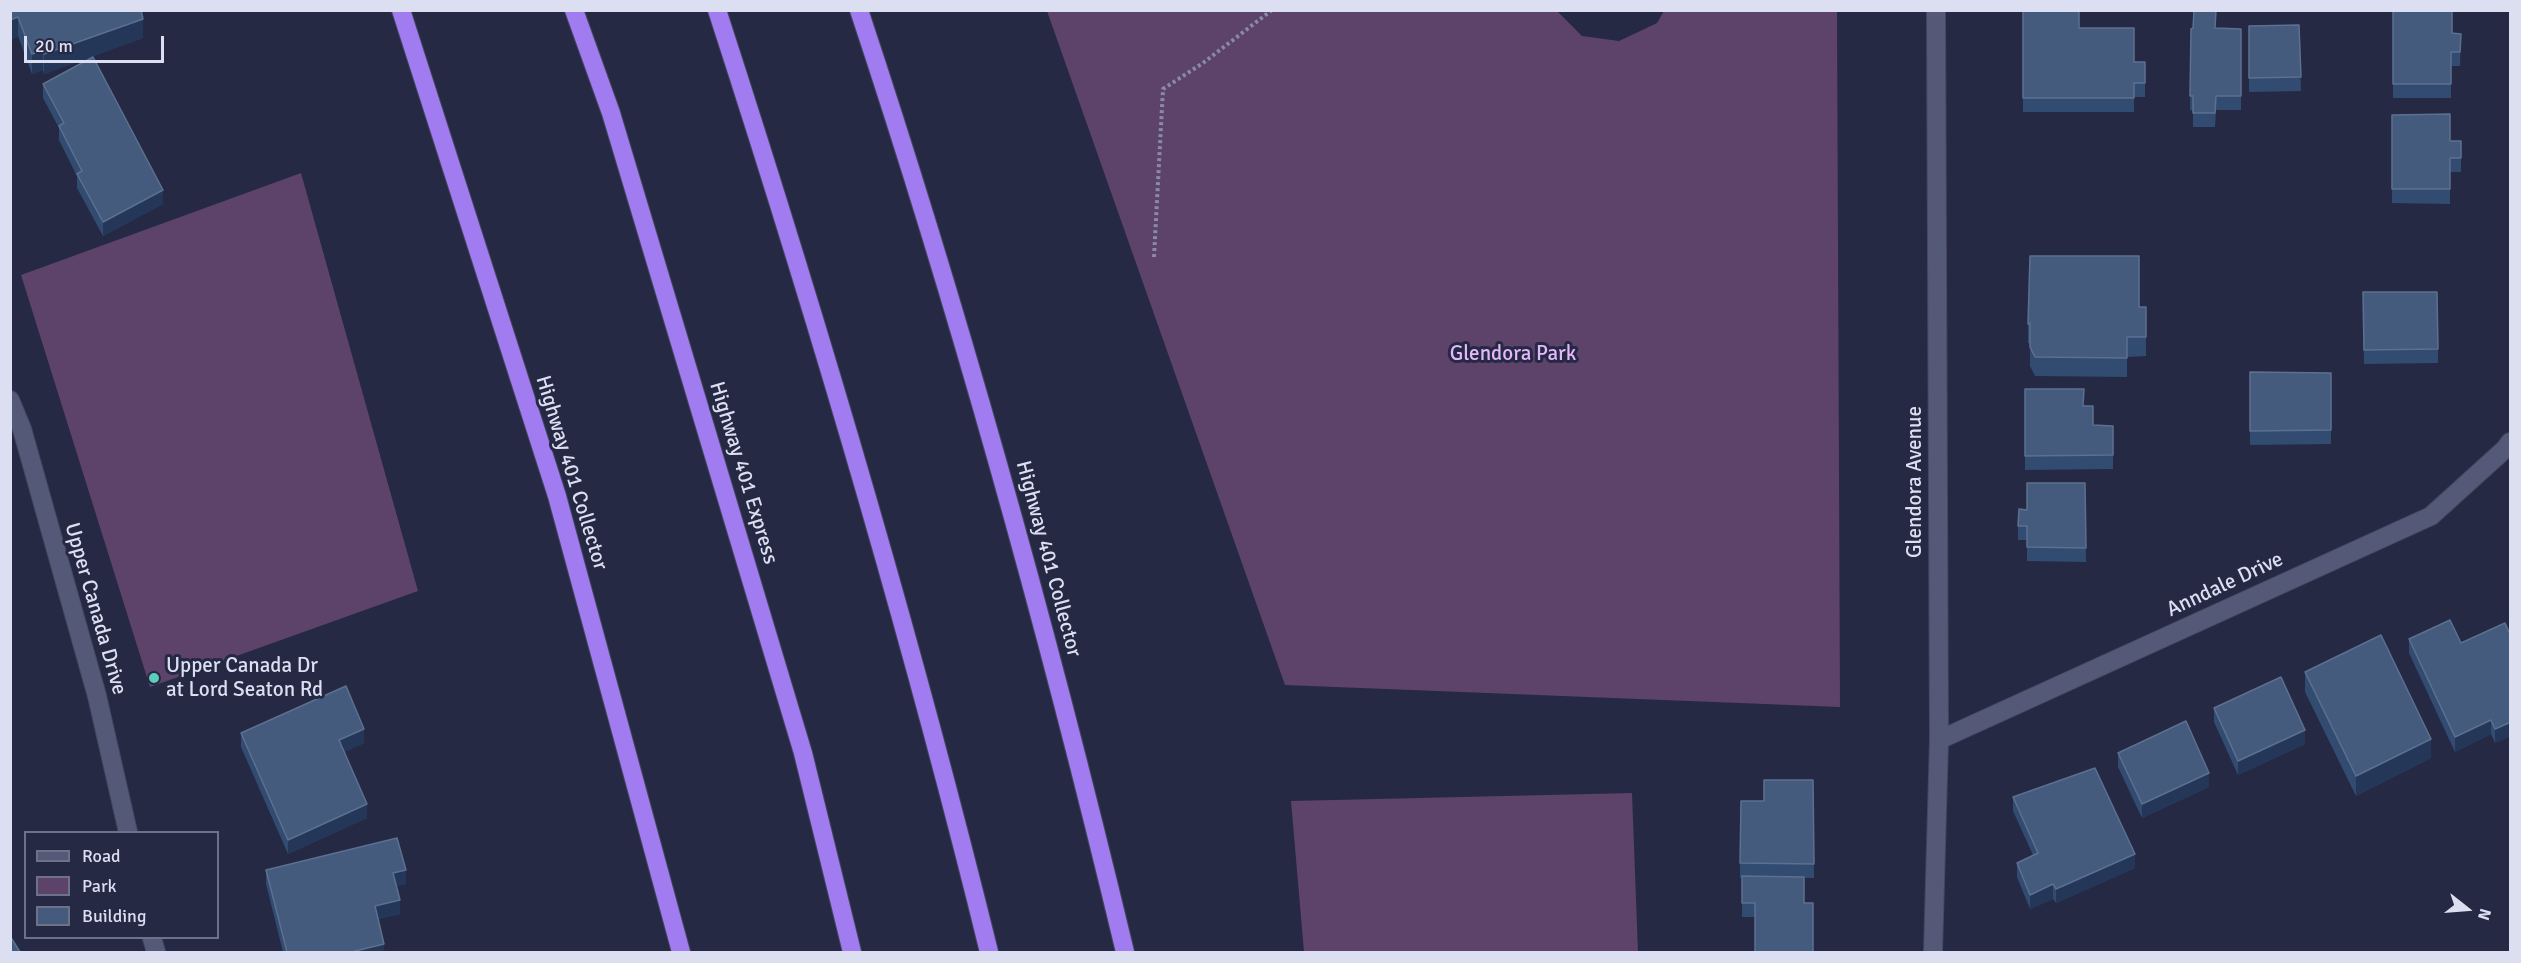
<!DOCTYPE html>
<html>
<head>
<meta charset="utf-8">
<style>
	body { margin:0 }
	#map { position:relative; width:2521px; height:963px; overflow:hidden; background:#252944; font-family:Signika,sans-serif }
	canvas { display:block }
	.frame { position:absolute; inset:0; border:12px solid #dcdff1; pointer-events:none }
	.legend { position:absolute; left:24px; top:831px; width:195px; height:108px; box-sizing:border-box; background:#252944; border:2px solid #6e7289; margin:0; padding:8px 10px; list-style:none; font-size:18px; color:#dcdff1 }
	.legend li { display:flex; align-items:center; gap:12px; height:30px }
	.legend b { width:30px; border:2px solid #6e7289 }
	.north { position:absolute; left:2437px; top:879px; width:60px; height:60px; -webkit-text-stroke:4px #252944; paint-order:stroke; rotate:107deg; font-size:16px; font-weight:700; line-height:24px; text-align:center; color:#dcdff1 }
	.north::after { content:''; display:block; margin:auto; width:21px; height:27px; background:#dcdff1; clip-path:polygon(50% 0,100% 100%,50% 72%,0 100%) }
	.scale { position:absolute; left:24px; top:36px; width:140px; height:27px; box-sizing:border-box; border:3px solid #dcdff1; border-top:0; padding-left:8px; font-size:18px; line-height:21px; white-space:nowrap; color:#dcdff1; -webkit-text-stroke:4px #252944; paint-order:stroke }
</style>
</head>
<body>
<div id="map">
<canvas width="2521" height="963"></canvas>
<div class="frame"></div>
<ul class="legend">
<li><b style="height:8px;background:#545978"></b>Road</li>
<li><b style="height:16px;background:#5d426a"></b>Park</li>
<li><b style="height:16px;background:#445b7e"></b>Building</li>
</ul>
<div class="north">N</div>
<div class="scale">20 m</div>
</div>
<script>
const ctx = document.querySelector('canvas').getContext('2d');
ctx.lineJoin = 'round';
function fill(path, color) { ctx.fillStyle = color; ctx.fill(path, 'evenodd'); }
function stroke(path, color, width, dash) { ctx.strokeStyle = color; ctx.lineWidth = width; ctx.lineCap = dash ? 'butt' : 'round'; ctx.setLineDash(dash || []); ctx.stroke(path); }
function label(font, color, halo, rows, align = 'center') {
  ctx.font = font + ' Signika,sans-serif'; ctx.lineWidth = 6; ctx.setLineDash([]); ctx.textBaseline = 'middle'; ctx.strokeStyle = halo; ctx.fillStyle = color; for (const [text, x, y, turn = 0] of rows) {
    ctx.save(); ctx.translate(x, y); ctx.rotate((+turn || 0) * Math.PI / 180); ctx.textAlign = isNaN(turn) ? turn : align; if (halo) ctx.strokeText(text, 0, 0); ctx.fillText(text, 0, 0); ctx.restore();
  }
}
const green = new Path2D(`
	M 1047,11 L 1557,11 L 1582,36 L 1619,41 L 1657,23 L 1664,11 L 1837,11 L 1840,707 L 1285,685 Z
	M 301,173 L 418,591 L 150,687 L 21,275 Z
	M 1632,793 L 1638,952 L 1304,952 L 1291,801 Z`);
const path = new Path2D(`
	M 1154,257 L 1163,89 L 1203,63 L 1272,10`);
const minor = new Path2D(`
	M 10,400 L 22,429 L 97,696 L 128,832
	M 1939,740 L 2431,516 L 2505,449 L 2510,442
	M 152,938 L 156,952
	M 1933,952 L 1939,740 L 1936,10`);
const motorway = new Path2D(`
	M 401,10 L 557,496 L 681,952
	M 574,10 L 611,113 L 803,753 L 852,952
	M 717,10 C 818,321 911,635 989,952
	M 859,10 C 962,320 1049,635 1125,952`);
const wall = new Path2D(`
	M 10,10 L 143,38 L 44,74 L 43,70 L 32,74 L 18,36 L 10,40 Z
	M 2023,10 L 2079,28 L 2134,62 L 2145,62 L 2145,97 L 2134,97 L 2134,112 L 2023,112 Z
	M 2393,10 L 2452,33 L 2461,34 L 2460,66 L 2451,66 L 2451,98 L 2393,98 Z
	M 2299,25 L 2301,91 L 2249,92 L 2249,26 Z
	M 2191,29 L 2241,29 L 2241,110 L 2216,110 L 2215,127 L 2193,127 L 2193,110 L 2190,110 Z
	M 43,84 L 163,204 L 103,236 L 77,188 L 77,176 L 59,140 L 59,128 L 43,98 Z
	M 2392,115 L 2450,141 L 2461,158 L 2461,172 L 2450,172 L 2450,204 L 2392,203 Z
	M 2363,292 L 2438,349 L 2438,363 L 2364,364 Z
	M 2139,307 L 2146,307 L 2146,356 L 2127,357 L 2127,377 L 2035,376 L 2030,366 L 2030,343 L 2028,343 L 2028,324 Z
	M 2250,372 L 2331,373 L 2331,444 L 2250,445 Z
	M 2025,389 L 2084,406 L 2093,425 L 2113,426 L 2113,469 L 2025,470 Z
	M 2085,483 L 2086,562 L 2027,561 L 2027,540 L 2018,540 L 2018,526 L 2027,510 Z
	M 2511,636 L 2511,736 L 2495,743 L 2491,734 L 2455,752 L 2409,653 L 2409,639 L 2461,643 Z
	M 2305,672 L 2431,758 L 2356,796 L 2305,692 Z
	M 2214,708 L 2305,744 L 2238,775 L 2214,722 Z
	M 241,733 L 364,743 L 344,752 L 367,818 L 288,854 L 241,747 Z
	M 2118,753 L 2209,787 L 2142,818 L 2118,767 Z
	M 1813,780 L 1814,878 L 1804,878 L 1755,917 L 1742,917 L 1742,878 L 1740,878 L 1740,863 L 1764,801 Z
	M 2013,797 L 2135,868 L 2056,903 L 2053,899 L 2030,909 L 2017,877 L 2017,863 L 2033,855 L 2013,811 Z
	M 266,870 L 406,884 L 396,886 L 400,914 L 378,919 L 384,952 L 283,952 L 266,884 Z`);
const shadedWall = new Path2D(`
	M 18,17 L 18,36 L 10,40 L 10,20 Z
	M 143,19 L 143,38 L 44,74 L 44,54 Z
	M 43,51 L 43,70 L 32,74 L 32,54 Z
	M 163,190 L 163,204 L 103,236 L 103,222 Z
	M 2491,720 L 2491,734 L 2455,752 L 2455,737 Z
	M 2511,722 L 2511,736 L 2495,743 L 2495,729 Z
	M 364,729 L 364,743 L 339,754 L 339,740 Z
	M 2305,730 L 2305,744 L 2238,775 L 2238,761 Z
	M 2431,739 L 2431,758 L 2356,796 L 2356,776 Z
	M 2209,773 L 2209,787 L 2142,818 L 2142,804 Z
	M 367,804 L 367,818 L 288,854 L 288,840 Z
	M 2135,854 L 2135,868 L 2056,903 L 2056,889 Z
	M 406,870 L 406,884 L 393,887 L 393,873 Z
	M 2053,884 L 2053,899 L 2030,909 L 2030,895 Z
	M 400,900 L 400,914 L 375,920 L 375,906 Z
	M 384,944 L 384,952 L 351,952 Z`);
const building = new Path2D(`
	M 10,10 L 141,10 L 143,19 L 44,54 L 43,51 L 32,54 L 18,17 L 10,20 Z
	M 2023,10 L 2079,10 L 2079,28 L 2134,28 L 2134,62 L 2145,62 L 2145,83 L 2134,83 L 2134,98 L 2023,98 Z
	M 2216,10 L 2215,28 L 2241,29 L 2241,96 L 2216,96 L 2215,113 L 2193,113 L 2193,96 L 2190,96 L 2191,29 L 2193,28 L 2194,11 Z
	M 2393,10 L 2452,10 L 2452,33 L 2461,34 L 2460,52 L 2451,52 L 2451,84 L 2393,84 Z
	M 2299,25 L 2301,77 L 2249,78 L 2249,26 Z
	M 93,57 L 163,190 L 103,222 L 77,174 L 82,171 L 59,126 L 64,123 L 43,84 Z
	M 2450,114 L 2450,141 L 2461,141 L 2461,158 L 2450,158 L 2450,189 L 2392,189 L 2392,115 Z
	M 2030,256 L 2139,256 L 2139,307 L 2146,307 L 2146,337 L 2127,337 L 2127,358 L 2035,357 L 2030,347 L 2030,323 L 2028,324 Z
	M 2363,292 L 2437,292 L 2438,349 L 2364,350 Z
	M 2250,372 L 2331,373 L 2331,430 L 2250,431 Z
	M 2025,389 L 2084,389 L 2083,406 L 2093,406 L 2093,425 L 2113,426 L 2113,455 L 2025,456 Z
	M 2027,483 L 2085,483 L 2086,548 L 2027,547 L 2027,526 L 2018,526 L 2019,509 L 2027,510 Z
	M 2450,620 L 2461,643 L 2505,623 L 2511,636 L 2511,722 L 2495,729 L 2491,720 L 2455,737 L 2409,639 Z
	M 2381,635 L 2431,739 L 2356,776 L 2305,672 Z
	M 2281,677 L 2305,730 L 2238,761 L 2214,708 Z
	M 346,686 L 364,729 L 339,740 L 367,804 L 288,840 L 241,733 Z
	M 2186,721 L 2209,773 L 2142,804 L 2118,753 Z
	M 2095,768 L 2135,854 L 2056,889 L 2053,884 L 2030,895 L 2017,863 L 2038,853 L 2013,797 Z
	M 1764,780 L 1813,780 L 1814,864 L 1740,863 L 1741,801 L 1764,801 Z
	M 397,838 L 406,870 L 393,873 L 400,900 L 375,906 L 384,944 L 351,952 L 287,952 L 266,870 Z
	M 1742,876 L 1804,877 L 1804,903 L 1813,903 L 1813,952 L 1755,952 L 1755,903 L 1742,903 Z
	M 10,936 L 20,952 L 10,952 Z`);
const markers = [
	[154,678,6,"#5bcebc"]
];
const parkNames = [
	["Glendora Park",1513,354]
];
const streetNames = [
	["Highway 401 Collector",571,473,73],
	["Highway 401 Express",743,473,73],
	["Glendora Avenue",1915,482,-90],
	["Highway 401 Collector",1048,559,75],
	["Anndale Drive",2225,585,-25],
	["Upper Canada Drive",95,609,74]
];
const poiNames = [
	["Upper Canada Dr",166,666],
	["at Lord Seaton Rd",166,690]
];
fill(green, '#5d426a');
stroke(minor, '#44475e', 20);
stroke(motorway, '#44475e', 20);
stroke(path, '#888ba1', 4, [3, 3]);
stroke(minor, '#545978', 18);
stroke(motorway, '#a17cf1', 18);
fill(wall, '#324b71');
fill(shadedWall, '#253759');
fill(building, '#445b7e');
stroke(building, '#5c7090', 1.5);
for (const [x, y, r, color] of markers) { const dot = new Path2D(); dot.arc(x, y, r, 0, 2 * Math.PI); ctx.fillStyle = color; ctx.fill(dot); stroke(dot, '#252944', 2); }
label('21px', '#e6b7fb', '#252944', parkNames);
label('21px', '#dcdff1', '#252944', streetNames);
label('21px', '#dcdff1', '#252944', poiNames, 'left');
</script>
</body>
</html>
